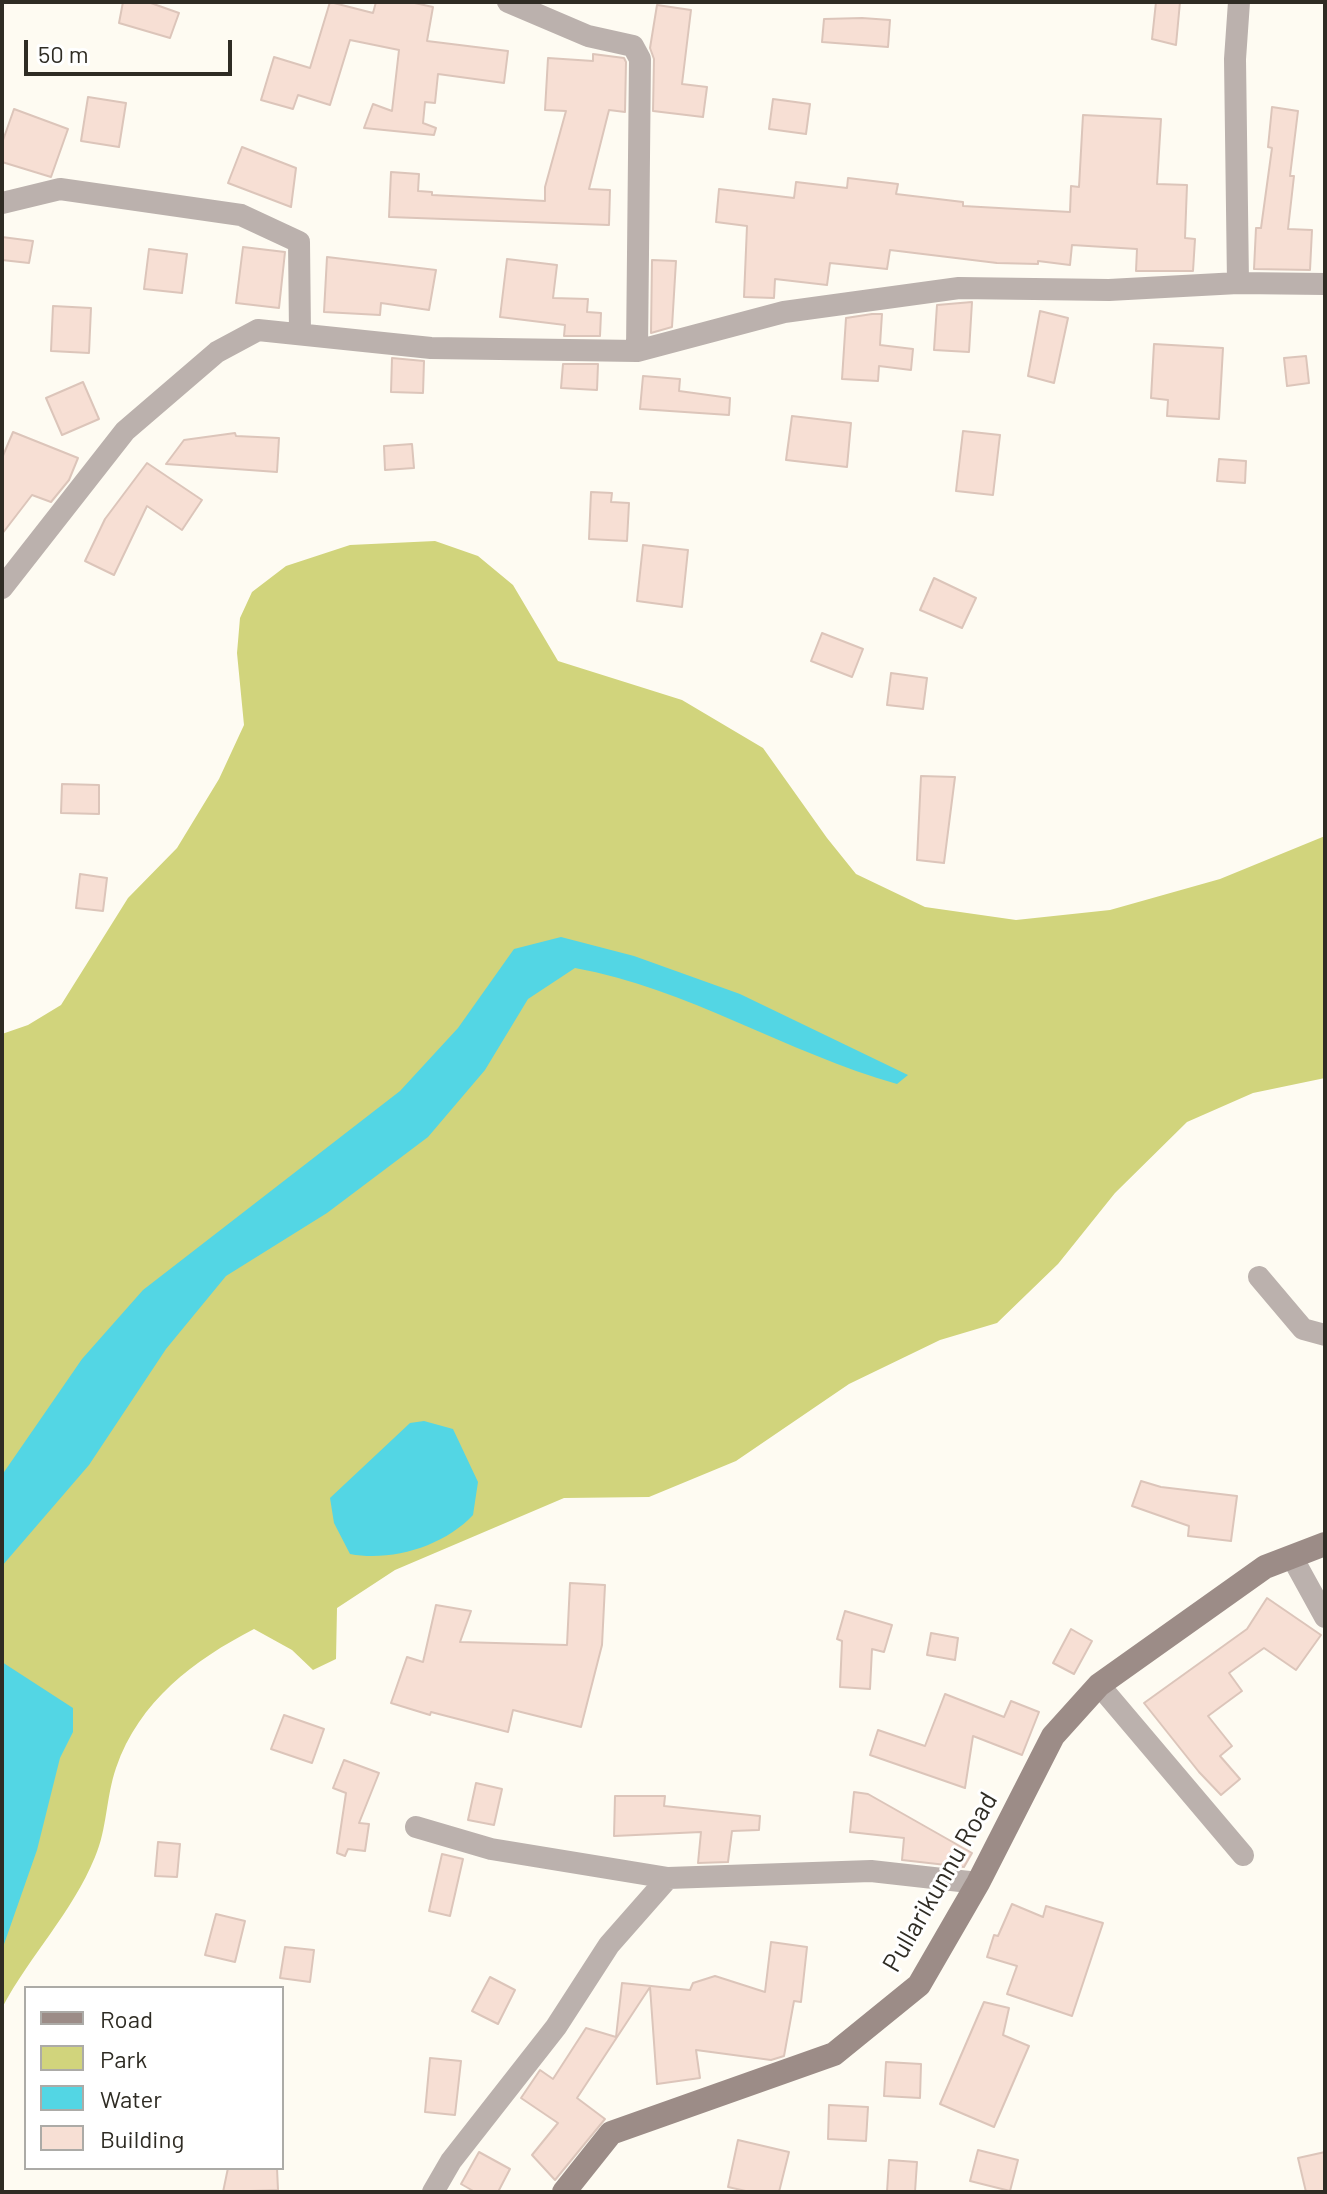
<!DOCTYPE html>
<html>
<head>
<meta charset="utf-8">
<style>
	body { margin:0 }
	#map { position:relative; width:1327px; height:2194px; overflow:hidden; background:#fefbf2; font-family:Barlow,sans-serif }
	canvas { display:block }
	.frame { position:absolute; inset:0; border:4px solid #2f2c24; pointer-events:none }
	.legend { position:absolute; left:24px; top:1986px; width:260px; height:184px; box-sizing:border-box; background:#fff; border:2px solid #acaba7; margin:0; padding:10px 14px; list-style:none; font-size:24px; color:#2f2c24 }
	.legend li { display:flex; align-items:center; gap:16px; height:40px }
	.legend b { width:40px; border:2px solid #acaba7 }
	.scale { position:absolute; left:24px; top:40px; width:208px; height:36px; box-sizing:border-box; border:4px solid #2f2c24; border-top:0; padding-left:10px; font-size:24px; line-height:28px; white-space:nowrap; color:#2f2c24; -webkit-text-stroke:6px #fff; paint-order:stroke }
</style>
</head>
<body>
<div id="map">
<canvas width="1327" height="2194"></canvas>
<div class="frame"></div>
<ul class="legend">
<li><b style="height:10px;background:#9c8c87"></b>Road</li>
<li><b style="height:22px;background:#d1d47c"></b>Park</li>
<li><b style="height:22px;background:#53d6e4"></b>Water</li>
<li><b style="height:22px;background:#f7dfd4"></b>Building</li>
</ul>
<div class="scale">50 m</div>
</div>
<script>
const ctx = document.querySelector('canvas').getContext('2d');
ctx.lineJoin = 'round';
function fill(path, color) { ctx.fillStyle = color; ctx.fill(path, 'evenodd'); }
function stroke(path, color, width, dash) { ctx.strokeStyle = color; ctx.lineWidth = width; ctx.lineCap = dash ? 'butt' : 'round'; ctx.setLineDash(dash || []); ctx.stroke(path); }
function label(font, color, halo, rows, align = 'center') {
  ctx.font = font + ' Barlow,sans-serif'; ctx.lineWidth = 6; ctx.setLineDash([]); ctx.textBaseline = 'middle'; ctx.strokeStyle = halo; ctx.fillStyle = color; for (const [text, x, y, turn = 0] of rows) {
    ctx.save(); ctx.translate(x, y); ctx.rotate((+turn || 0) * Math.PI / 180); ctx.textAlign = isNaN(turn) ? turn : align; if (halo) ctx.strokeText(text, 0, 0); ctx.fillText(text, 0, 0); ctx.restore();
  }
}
const green = new Path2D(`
	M 435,541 L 478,556 L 513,585 L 558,661 L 682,700 L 763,748 L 827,838 L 856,874 L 925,907 L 1016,920 L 1110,910 L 1220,879 L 1325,836 L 1325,1078 L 1253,1093 L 1187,1122 L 1115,1193 L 1058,1264 L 997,1323 L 940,1340 L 849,1384 L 736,1461 L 649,1497 L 564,1498 L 395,1570 L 337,1608 L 336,1659 L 313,1670 L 292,1650 L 254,1629 C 194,1660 139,1701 116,1768 C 106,1797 107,1830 95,1857 C 72,1913 30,1955 2,2008 L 2,1034 L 28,1025 L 61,1005 L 128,898 L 177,848 L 219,779 L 244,725 L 237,653 L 240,618 L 252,592 L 286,566 L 350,545 Z`);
const water = new Path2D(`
	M 561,937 L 634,956 L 740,994 L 908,1075 L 897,1084 C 787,1053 687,988 575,968 L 528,999 L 485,1070 L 428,1137 L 327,1213 L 226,1276 L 166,1349 L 89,1465 L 2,1566 L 2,1475 L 82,1359 L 143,1290 L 400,1091 L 458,1028 L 514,949 Z
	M 424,1421 L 453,1429 L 478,1482 L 473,1515 C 444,1546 392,1562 350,1554 L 334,1523 L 330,1498 L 410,1423 Z
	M 2,1662 L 73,1708 L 73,1732 L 60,1758 L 37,1850 L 2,1950 Z`);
const building = new Path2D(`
	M 123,2 L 148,2 L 179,13 L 170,38 L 119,23 Z
	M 330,2 L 373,13 L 376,2 L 410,2 L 433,7 L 427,41 L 508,51 L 504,83 L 438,74 L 435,103 L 425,102 L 423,123 L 436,128 L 434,135 L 364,128 L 373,104 L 392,111 L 399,50 L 350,40 L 330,105 L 298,95 L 293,109 L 261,100 L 274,57 L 310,68 Z
	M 1156,2 L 1180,2 L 1176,45 L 1152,39 Z
	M 657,5 L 691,10 L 682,84 L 707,87 L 703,117 L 653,111 L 654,59 L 650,48 Z
	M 862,18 L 890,20 L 888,47 L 822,42 L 824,19 Z
	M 593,54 L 624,58 L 626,62 L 625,112 L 609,110 L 589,189 L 610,190 L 609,225 L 389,217 L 391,172 L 419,174 L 418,191 L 432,192 L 432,195 L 545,201 L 545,187 L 566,111 L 545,110 L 548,58 L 593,61 Z
	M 88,97 L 126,103 L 119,147 L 81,141 Z
	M 773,99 L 810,104 L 806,134 L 769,129 Z
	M 1272,107 L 1298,111 L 1290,176 L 1294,176 L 1288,229 L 1312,230 L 1310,270 L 1254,269 L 1256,228 L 1261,228 L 1272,148 L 1268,147 Z
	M 14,109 L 68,129 L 51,177 L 2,162 L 2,143 Z
	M 1083,115 L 1161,119 L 1157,184 L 1187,185 L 1185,238 L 1195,239 L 1193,271 L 1136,271 L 1137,249 L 1072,245 L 1070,265 L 1038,261 L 1038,264 L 997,263 L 890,250 L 887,269 L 830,263 L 827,285 L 775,279 L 774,298 L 744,297 L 747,226 L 716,222 L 719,189 L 794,198 L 796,182 L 847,188 L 848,178 L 898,184 L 896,194 L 963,202 L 963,206 L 1070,212 L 1071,186 L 1079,187 Z
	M 242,147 L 296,168 L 291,207 L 228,183 Z
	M 2,237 L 33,241 L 29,263 L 2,260 Z
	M 243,247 L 285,252 L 279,308 L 236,303 Z
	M 149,249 L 187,254 L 182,293 L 144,289 Z
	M 327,257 L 436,270 L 429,310 L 381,303 L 380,315 L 324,312 Z
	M 507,259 L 557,265 L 553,298 L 588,299 L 587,312 L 601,313 L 600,336 L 564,336 L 565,325 L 500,317 Z
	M 652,260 L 676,261 L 672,327 L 651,333 Z
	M 972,302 L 969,352 L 934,350 L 937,305 Z
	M 53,306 L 91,308 L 89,353 L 51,351 Z
	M 1040,311 L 1068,318 L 1054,383 L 1028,376 Z
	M 872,314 L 882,314 L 880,345 L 913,349 L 911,370 L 879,366 L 878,381 L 842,379 L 846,318 Z
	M 1154,344 L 1223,348 L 1219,419 L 1167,416 L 1168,400 L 1151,398 Z
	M 1306,356 L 1309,383 L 1287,386 L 1284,358 Z
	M 392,358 L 424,361 L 423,393 L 391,392 Z
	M 563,364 L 598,364 L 597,390 L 561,388 Z
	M 643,376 L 680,379 L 679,391 L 730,398 L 729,415 L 640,409 Z
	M 83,382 L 99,419 L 62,435 L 46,398 Z
	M 792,416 L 851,423 L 847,467 L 786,460 Z
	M 963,431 L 1000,435 L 993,495 L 956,491 Z
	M 13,432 L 78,458 L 69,480 L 51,502 L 32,495 L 2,534 L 2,458 Z
	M 235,433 L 236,436 L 279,438 L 277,472 L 166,464 L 184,440 Z
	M 412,444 L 414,468 L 385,470 L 384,446 Z
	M 1219,459 L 1246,461 L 1245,483 L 1217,481 Z
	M 147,463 L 202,500 L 182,530 L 147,506 L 114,575 L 85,561 L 105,519 Z
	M 591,492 L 612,493 L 611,502 L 629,503 L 627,541 L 589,539 Z
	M 643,545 L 688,550 L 682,607 L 637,601 Z
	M 934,578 L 976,598 L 962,628 L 920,610 Z
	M 822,633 L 863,649 L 852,677 L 811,661 Z
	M 891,673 L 927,678 L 923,709 L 887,705 Z
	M 921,776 L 955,777 L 944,863 L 917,860 Z
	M 62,784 L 99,785 L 99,814 L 61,813 Z
	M 80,874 L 107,878 L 103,911 L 76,908 Z
	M 1141,1481 L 1161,1487 L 1237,1496 L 1231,1541 L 1188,1536 L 1189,1526 L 1132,1506 Z
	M 570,1583 L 605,1585 L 602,1645 L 581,1727 L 513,1710 L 508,1732 L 431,1712 L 430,1715 L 391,1703 L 407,1657 L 423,1662 L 436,1605 L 471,1611 L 460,1642 L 567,1645 Z
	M 1267,1598 L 1321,1635 L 1296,1670 L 1264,1648 L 1229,1673 L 1242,1691 L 1208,1716 L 1232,1746 L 1220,1756 L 1240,1779 L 1221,1795 L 1199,1772 L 1144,1703 L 1247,1629 Z
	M 845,1611 L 892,1625 L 884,1652 L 872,1649 L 870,1689 L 840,1687 L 842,1641 L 837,1639 Z
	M 1071,1629 L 1092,1641 L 1074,1674 L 1053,1663 Z
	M 931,1633 L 958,1638 L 955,1660 L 927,1655 Z
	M 945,1694 L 1004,1717 L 1011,1701 L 1039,1712 L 1022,1755 L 973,1736 L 965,1788 L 870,1755 L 878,1730 L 925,1746 Z
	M 284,1715 L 324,1729 L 312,1763 L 271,1749 Z
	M 344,1760 L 379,1773 L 359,1823 L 369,1824 L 365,1851 L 348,1849 L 345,1856 L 337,1853 L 346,1793 L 333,1788 Z
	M 476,1783 L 502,1789 L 494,1825 L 468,1820 Z
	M 854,1792 L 868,1794 L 972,1853 L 964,1867 L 902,1860 L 904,1838 L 850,1832 Z
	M 615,1796 L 665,1796 L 664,1806 L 760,1816 L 759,1830 L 732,1831 L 728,1862 L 698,1863 L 701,1832 L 614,1836 Z
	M 158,1842 L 180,1844 L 177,1877 L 155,1876 Z
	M 442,1854 L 463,1859 L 450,1916 L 429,1911 Z
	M 1012,1904 L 1043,1917 L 1046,1906 L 1103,1923 L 1072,2016 L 1007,1994 L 1017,1966 L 987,1957 L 994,1935 L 998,1936 Z
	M 216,1914 L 245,1921 L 235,1962 L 205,1955 Z
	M 771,1942 L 807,1947 L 801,2002 L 794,2001 L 784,2056 L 771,2060 L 696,2050 L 700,2078 L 657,2084 L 650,1987 L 577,2098 L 605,2119 L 555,2180 L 532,2155 L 558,2123 L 521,2098 L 540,2070 L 553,2079 L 586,2028 L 616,2037 L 622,1983 L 690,1990 L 693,1983 L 715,1976 L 765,1992 Z
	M 285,1947 L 314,1950 L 310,1982 L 280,1978 Z
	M 490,1977 L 515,1990 L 498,2024 L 472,2011 Z
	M 984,2002 L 1009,2008 L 1003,2035 L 1029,2046 L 994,2127 L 940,2104 Z
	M 430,2058 L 461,2061 L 455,2115 L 425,2112 Z
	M 886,2062 L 921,2064 L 920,2098 L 884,2096 Z
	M 829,2105 L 868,2107 L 866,2141 L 828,2139 Z
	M 738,2140 L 789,2152 L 779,2192 L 750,2192 L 728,2187 Z
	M 978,2150 L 1018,2160 L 1010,2191 L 970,2181 Z
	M 479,2152 L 510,2169 L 498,2192 L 475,2192 L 461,2184 Z
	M 1325,2152 L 1325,2192 L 1306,2192 L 1298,2158 Z
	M 889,2160 L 917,2162 L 915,2192 L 887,2192 Z
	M 228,2168 L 277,2168 L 278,2190 L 223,2192 Z`);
const minor = new Path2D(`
	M 508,2 L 588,36 L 633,46 L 640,59 L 637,351
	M 2,203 L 60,189 L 241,215 L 299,242 L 300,333
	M 1238,283 L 1235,59 L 1239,2
	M 2,588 L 125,431 L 217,352 L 258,330 L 431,348 L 637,351 L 784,312 L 959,288 L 1109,290 L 1238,283 L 1325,284
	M 1259,1277 L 1303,1329 L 1325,1335
	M 1292,1557 L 1325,1617
	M 1099,1685 L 1243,1855
	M 416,1827 L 491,1849 L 668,1878
	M 433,2192 L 451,2161 L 556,2027 L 609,1945 L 668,1878 L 871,1871 L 978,1883`);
const secondary = new Path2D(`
	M 564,2192 L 611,2133 L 834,2054 L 919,1985 L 978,1883 L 1053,1736 L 1099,1685 L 1265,1567 L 1325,1544`);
const streetNames = [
	["Pullarikunnu Road",940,1882,-60]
];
fill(green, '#d1d47c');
fill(water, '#53d6e4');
fill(building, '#f7dfd4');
stroke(building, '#dcc5ba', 2);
stroke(minor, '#bbb1ad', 22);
stroke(secondary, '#9c8c87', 24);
label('26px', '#2f2c24', '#fff', streetNames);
</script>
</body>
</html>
